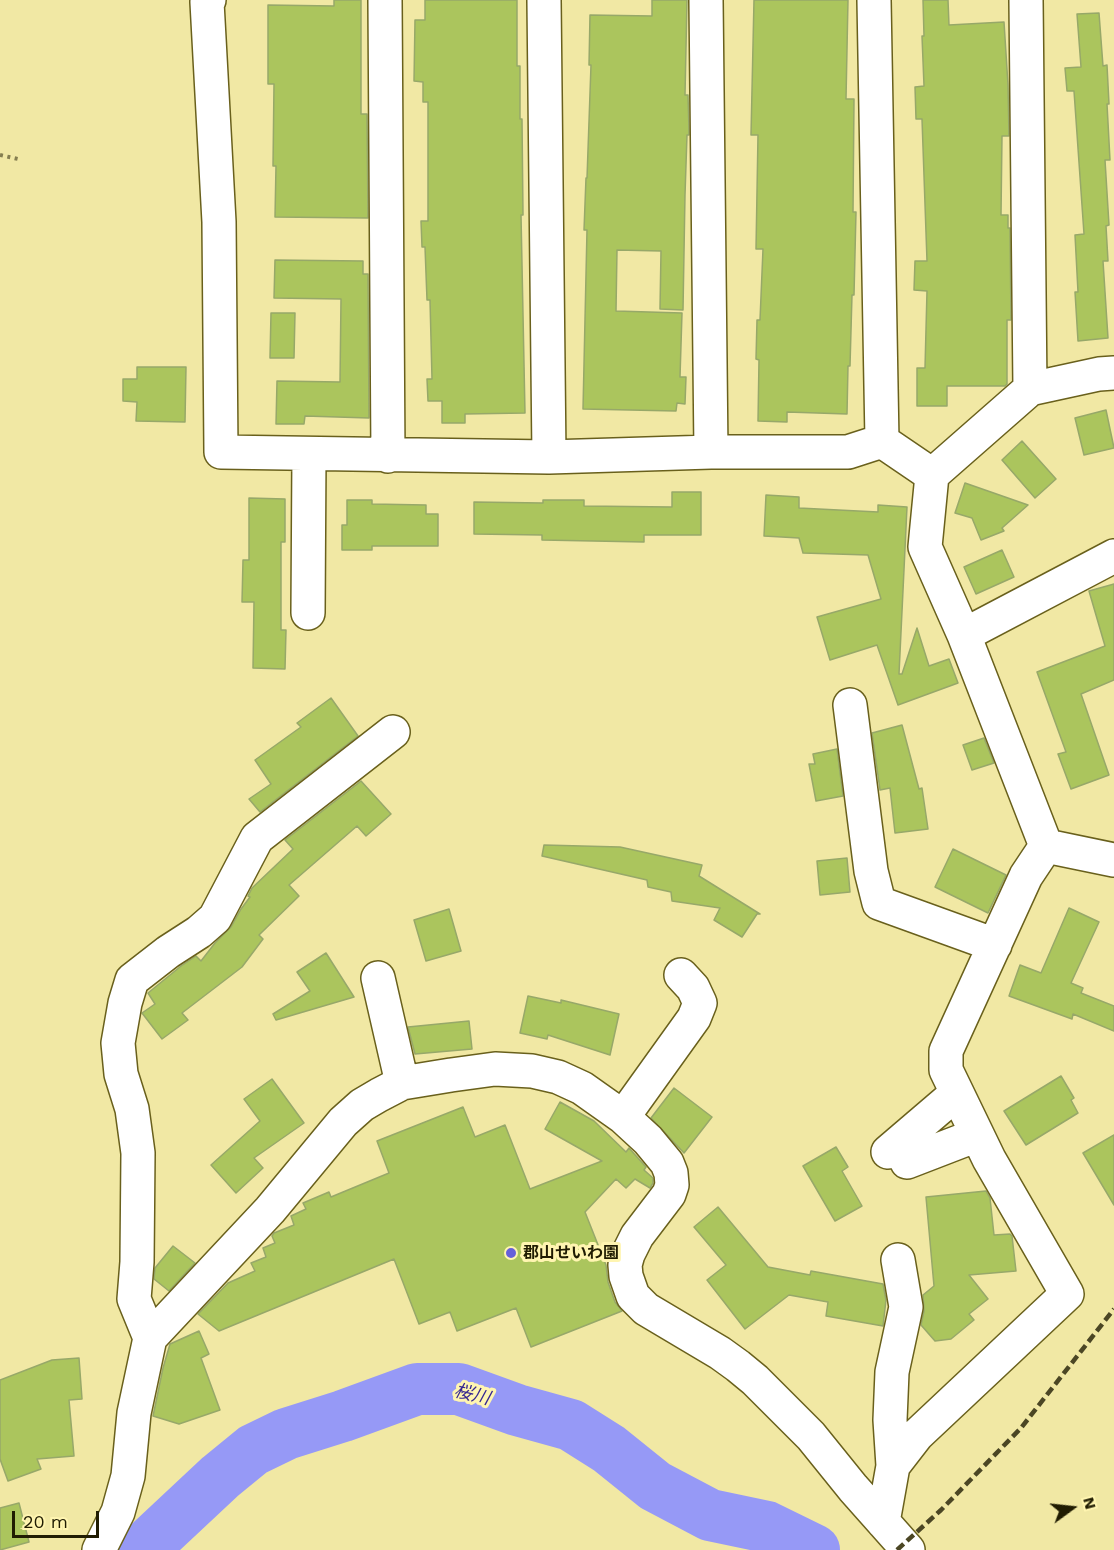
<!DOCTYPE html>
<html>
<head>
<meta charset="utf-8">
<style>
	body { margin:0 }
	#map { position:relative; width:1114px; height:1550px; overflow:hidden; background:#f1e8a4; font-family:"Work Sans",sans-serif }
	canvas { display:block }
	.north { position:absolute; left:1042px; top:1478px; width:60px; height:60px; -webkit-text-stroke:4px #fff5b1; paint-order:stroke; rotate:75deg; font-size:16px; font-weight:700; line-height:24px; text-align:center; color:#201c02 }
	.north::after { content:''; display:block; margin:auto; width:21px; height:27px; background:#201c02; clip-path:polygon(50% 0,100% 100%,50% 72%,0 100%) }
	.scale { position:absolute; left:12px; top:1511px; width:87px; height:27px; box-sizing:border-box; border:3px solid #201c02; border-top:0; padding-left:8px; font-size:18px; line-height:21px; white-space:nowrap; color:#201c02; -webkit-text-stroke:4px #fff5b1; paint-order:stroke }
</style>
</head>
<body>
<div id="map">
<canvas width="1114" height="1550"></canvas>
<div class="north">N</div>
<div class="scale">20 m</div>
</div>
<script>
const ctx = document.querySelector('canvas').getContext('2d');
ctx.lineJoin = 'round';
function stroke(path, color, width, dash) { ctx.strokeStyle = color; ctx.lineWidth = width; ctx.lineCap = dash ? 'butt' : 'round'; ctx.setLineDash(dash || []); ctx.stroke(path); }
function fill(path, color) { ctx.fillStyle = color; ctx.fill(path, 'evenodd'); }
function label(font, color, halo, rows, align = 'center') {
  ctx.font = font + ' "Work Sans","Noto Sans JP",sans-serif'; ctx.lineWidth = 6; ctx.setLineDash([]); ctx.textBaseline = 'middle'; ctx.strokeStyle = halo; ctx.fillStyle = color; for (const [text, x, y, turn = 0] of rows) {
    ctx.save(); ctx.translate(x, y); ctx.rotate((+turn || 0) * Math.PI / 180); ctx.textAlign = isNaN(turn) ? turn : align; if (halo) ctx.strokeText(text, 0, 0); ctx.fillText(text, 0, 0); ctx.restore();
  }
}
const river = new Path2D(`
	M 142,1550 L 220,1477 L 253,1450 L 286,1434 L 343,1416 L 417,1389 L 459,1389 L 517,1410 L 571,1425 L 609,1449 L 655,1486 L 710,1515 L 767,1527 L 814,1550`);
const building = new Path2D(`
	M 334,0 L 361,0 L 361,114 L 367,114 L 368,218 L 275,217 L 276,166 L 273,166 L 274,84 L 268,84 L 268,5 L 334,6 Z
	M 425,0 L 517,0 L 517,66 L 520,66 L 520,119 L 522,119 L 523,215 L 521,215 L 525,413 L 465,414 L 465,423 L 442,423 L 442,401 L 428,401 L 427,379 L 432,379 L 430,300 L 427,300 L 425,247 L 422,247 L 421,221 L 428,221 L 428,102 L 423,102 L 423,82 L 414,81 L 415,20 L 425,20 Z
	M 652,0 L 687,0 L 685,95 L 688,95 L 689,130 L 689,135 L 687,135 L 685,195 L 683,310 L 660,309 L 661,251 L 617,250 L 616,311 L 682,313 L 680,377 L 686,377 L 685,404 L 677,403 L 676,411 L 583,409 L 587,230 L 584,230 L 586,178 L 587,178 L 591,65 L 589,65 L 590,15 L 652,16 Z
	M 754,0 L 848,0 L 846,99 L 854,99 L 853,212 L 856,212 L 854,295 L 852,295 L 850,366 L 848,366 L 847,414 L 787,412 L 787,422 L 758,421 L 759,360 L 756,359 L 757,320 L 760,320 L 763,249 L 756,249 L 758,135 L 751,135 Z
	M 923,0 L 948,0 L 949,25 L 1004,22 L 1008,85 L 1009,136 L 1002,136 L 1001,215 L 1008,215 L 1008,228 L 1010,228 L 1011,320 L 1007,320 L 1007,384 L 1005,386 L 947,386 L 947,406 L 917,406 L 917,368 L 925,368 L 927,291 L 914,290 L 915,261 L 927,261 L 922,119 L 916,119 L 915,87 L 924,86 L 922,36 L 924,36 Z
	M 1099,13 L 1103,66 L 1107,65 L 1109,104 L 1107,104 L 1110,160 L 1105,160 L 1109,225 L 1106,226 L 1108,261 L 1103,261 L 1108,338 L 1078,341 L 1075,292 L 1078,292 L 1075,235 L 1084,234 L 1074,91 L 1067,91 L 1065,68 L 1081,67 L 1077,14 Z
	M 275,260 L 363,261 L 363,274 L 368,274 L 369,418 L 305,416 L 304,424 L 276,424 L 277,381 L 340,382 L 341,299 L 274,298 Z
	M 271,313 L 295,313 L 294,358 L 270,358 Z
	M 137,367 L 186,367 L 185,422 L 136,421 L 137,402 L 123,401 L 123,379 L 137,379 Z
	M 1106,410 L 1114,448 L 1084,455 L 1075,418 Z
	M 1022,441 L 1056,479 L 1035,498 L 1002,460 Z
	M 965,483 L 1028,505 L 1002,528 L 1004,531 L 981,540 L 972,518 L 955,513 Z
	M 672,492 L 701,492 L 701,535 L 644,535 L 644,542 L 542,540 L 542,535 L 474,534 L 474,502 L 543,503 L 543,500 L 584,500 L 584,506 L 672,507 Z
	M 766,495 L 799,497 L 799,508 L 878,512 L 878,505 L 907,507 L 899,674 L 902,674 L 917,628 L 929,666 L 949,659 L 958,683 L 898,705 L 877,645 L 830,660 L 817,617 L 881,599 L 868,555 L 803,553 L 799,538 L 764,536 Z
	M 249,498 L 285,499 L 285,542 L 281,542 L 281,630 L 286,630 L 285,669 L 253,668 L 254,602 L 242,602 L 243,560 L 249,560 Z
	M 347,500 L 372,500 L 372,504 L 426,505 L 426,514 L 438,514 L 438,546 L 372,546 L 372,550 L 342,550 L 342,525 L 347,525 Z
	M 1002,550 L 1014,577 L 976,594 L 964,567 Z
	M 1114,584 L 1114,680 L 1081,694 L 1109,775 L 1071,789 L 1058,754 L 1066,752 L 1037,672 L 1105,646 L 1089,591 Z
	M 331,698 L 358,736 L 260,812 L 249,799 L 271,784 L 255,760 L 301,727 L 297,723 Z
	M 902,725 L 919,789 L 922,788 L 928,829 L 895,833 L 890,788 L 880,790 L 872,733 Z
	M 984,738 L 994,763 L 972,770 L 963,745 Z
	M 837,749 L 843,796 L 816,801 L 809,764 L 815,764 L 813,754 Z
	M 361,781 L 391,814 L 366,836 L 357,826 L 289,885 L 299,896 L 259,935 L 263,939 L 242,967 L 182,1013 L 188,1020 L 162,1039 L 142,1013 L 155,1004 L 148,993 L 181,966 L 196,956 L 201,961 L 215,943 L 231,927 L 241,909 L 250,897 L 248,896 L 252,888 L 293,849 L 285,840 Z
	M 544,845 L 620,847 L 702,865 L 699,876 L 760,914 L 757,914 L 742,937 L 714,920 L 720,908 L 672,901 L 671,892 L 648,887 L 647,880 L 542,856 Z
	M 953,849 L 1006,875 L 988,913 L 935,887 Z
	M 847,858 L 850,892 L 820,895 L 817,861 Z
	M 1069,908 L 1099,922 L 1071,983 L 1083,988 L 1081,993 L 1114,1006 L 1114,1031 L 1073,1014 L 1072,1019 L 1009,996 L 1020,965 L 1041,973 Z
	M 449,909 L 461,951 L 426,961 L 414,920 Z
	M 326,953 L 354,997 L 276,1020 L 273,1014 L 310,991 L 297,972 Z
	M 528,996 L 561,1003 L 561,1000 L 619,1014 L 610,1055 L 548,1035 L 547,1039 L 520,1033 Z
	M 469,1021 L 472,1049 L 415,1054 L 408,1027 Z
	M 1061,1076 L 1074,1098 L 1071,1100 L 1078,1113 L 1026,1145 L 1004,1111 Z
	M 272,1079 L 304,1123 L 254,1158 L 263,1168 L 236,1193 L 211,1165 L 260,1121 L 244,1099 Z
	M 674,1088 L 712,1117 L 684,1153 L 651,1118 Z
	M 560,1102 L 594,1121 L 626,1152 L 629,1148 L 646,1167 L 644,1170 L 653,1178 L 653,1183 L 650,1188 L 635,1179 L 626,1188 L 616,1179 L 585,1212 L 606,1265 L 608,1282 L 615,1302 L 622,1311 L 531,1347 L 516,1308 L 457,1331 L 450,1312 L 419,1324 L 394,1259 L 219,1331 L 198,1314 L 228,1283 L 255,1271 L 251,1263 L 266,1257 L 263,1248 L 275,1243 L 272,1236 L 274,1233 L 294,1225 L 291,1216 L 306,1209 L 303,1203 L 329,1192 L 331,1197 L 389,1173 L 377,1141 L 463,1107 L 475,1137 L 505,1125 L 530,1189 L 602,1161 L 545,1129 Z
	M 1114,1135 L 1114,1205 L 1083,1153 Z
	M 836,1147 L 848,1167 L 842,1171 L 862,1206 L 835,1221 L 803,1166 Z
	M 986,1191 L 990,1198 L 994,1235 L 1010,1234 L 1012,1236 L 1016,1271 L 969,1275 L 988,1299 L 969,1314 L 974,1320 L 951,1339 L 935,1341 L 921,1325 L 924,1311 L 923,1295 L 934,1286 L 926,1197 Z
	M 718,1207 L 768,1267 L 810,1275 L 811,1271 L 883,1284 L 886,1300 L 883,1326 L 826,1316 L 828,1302 L 789,1295 L 745,1329 L 707,1280 L 726,1265 L 694,1227 Z
	M 173,1246 L 195,1263 L 169,1291 L 154,1279 L 155,1268 Z
	M 199,1331 L 209,1354 L 201,1358 L 220,1410 L 179,1424 L 153,1416 L 163,1368 L 170,1344 Z
	M 79,1358 L 82,1399 L 69,1400 L 74,1456 L 37,1459 L 41,1469 L 8,1481 L 0,1459 L 0,1380 L 52,1360 Z
	M 19,1503 L 29,1542 L 0,1550 L 0,1508 Z`);
const path = new Path2D(`
	M 0,155 L 18,159`);
const minor = new Path2D(`
	M 209,0 L 207,2 L 219,222 L 221,452 L 549,457 L 711,452 L 848,452 L 882,441 L 932,475 L 1030,389 L 1099,374 L 1114,373
	M 385,0 L 388,456
	M 544,0 L 549,457
	M 706,0 L 711,452
	M 874,0 L 882,441
	M 1026,0 L 1030,389
	M 308,613 L 309,454
	M 964,635 L 1114,556
	M 850,705 L 871,871 L 879,903 L 995,945
	M 1046,846 L 1114,860
	M 378,978 L 402,1083
	M 623,1117 L 694,1018 L 700,1003 L 693,988 L 681,975
	M 888,1152 L 957,1093
	M 907,1162 L 977,1135
	M 150,1338 L 270,1210 L 343,1122 L 362,1105 L 379,1095 L 402,1083 L 451,1075 L 495,1069 L 532,1071 L 558,1077 L 582,1088 L 623,1117 L 648,1140 L 667,1163 L 671,1173 L 672,1185 L 669,1194 L 637,1236 L 628,1254 L 625,1265 L 626,1276 L 633,1296 L 646,1309 L 720,1353 L 738,1366 L 755,1380 L 811,1436 L 853,1488 L 908,1550
	M 893,1466 L 890,1420 L 892,1372 L 906,1307 L 898,1260
	M 883,1522 L 893,1466 L 917,1435 L 1067,1294 L 989,1159 L 946,1070 L 946,1051 L 1026,876 L 1046,846 L 964,635 L 925,547 L 932,475
	M 99,1550 L 118,1512 L 128,1476 L 134,1413 L 150,1338 L 134,1299 L 137,1262 L 138,1153 L 132,1109 L 121,1074 L 118,1043 L 125,1003 L 132,980 L 168,952 L 199,932 L 215,918 L 257,838 L 393,732`);
const rail = new Path2D(`
	M 897,1550 L 941,1510 L 1021,1428 L 1114,1309`);
const markers = [
	[511,1253,6,"#6660d9"]
];
const poiNames = [
	["郡山せいわ園",523,1253]
];
const waterNames = [
	["桜川",472,1395,14]
];
stroke(river, '#9699f6', 52);
fill(building, '#abc55d');
stroke(building, '#97a869', 1.5);
stroke(minor, '#69601c', 36);
stroke(path, '#857e50', 4, [3, 4.5]);
stroke(minor, '#fff', 33);
stroke(rail, '#4b4624', 4.5, [9, 4.5]);
for (const [x, y, r, color] of markers) { const dot = new Path2D(); dot.arc(x, y, r, 0, 2 * Math.PI); ctx.fillStyle = color; ctx.fill(dot); stroke(dot, '#fff5b1', 2); }
label('bold 16px', '#201c02', '#fff5b1', poiNames, 'left');
label('italic 18px', '#362791', '#fff5b1', waterNames);
</script>
</body>
</html>
